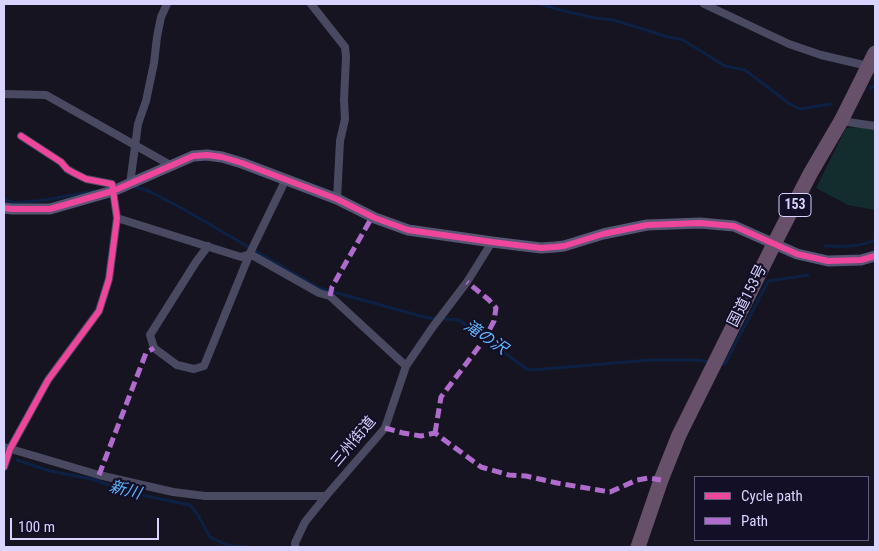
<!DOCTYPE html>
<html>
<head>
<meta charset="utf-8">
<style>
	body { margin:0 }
	#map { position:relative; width:879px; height:551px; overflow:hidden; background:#161421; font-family:"Roboto Condensed",sans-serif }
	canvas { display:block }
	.frame { position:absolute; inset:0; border:5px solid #d9d4ff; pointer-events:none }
	.legend { position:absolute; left:694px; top:476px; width:175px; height:65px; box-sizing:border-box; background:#130f26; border:1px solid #625e7d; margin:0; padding:6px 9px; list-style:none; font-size:15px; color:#d9d4ff }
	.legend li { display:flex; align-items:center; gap:10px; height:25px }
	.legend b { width:25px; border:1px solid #625e7d }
	.scale { position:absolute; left:10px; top:518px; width:149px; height:22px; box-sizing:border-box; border:2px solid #d9d4ff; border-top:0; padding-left:6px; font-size:15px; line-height:18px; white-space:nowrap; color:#d9d4ff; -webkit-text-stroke:4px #130f26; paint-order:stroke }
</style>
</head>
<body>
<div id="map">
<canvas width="879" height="551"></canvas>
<div class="frame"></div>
<ul class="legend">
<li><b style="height:6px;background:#ed469a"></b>Cycle path</li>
<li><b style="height:6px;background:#b06ccc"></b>Path</li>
</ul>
<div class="scale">100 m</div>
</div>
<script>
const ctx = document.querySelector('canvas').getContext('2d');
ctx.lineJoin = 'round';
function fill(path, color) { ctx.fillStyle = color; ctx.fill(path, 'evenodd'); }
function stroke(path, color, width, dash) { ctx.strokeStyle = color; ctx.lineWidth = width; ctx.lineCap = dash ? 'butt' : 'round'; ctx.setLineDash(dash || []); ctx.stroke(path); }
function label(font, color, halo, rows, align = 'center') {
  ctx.font = font + ' "Roboto Condensed","Noto Sans JP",sans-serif'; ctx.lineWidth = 4.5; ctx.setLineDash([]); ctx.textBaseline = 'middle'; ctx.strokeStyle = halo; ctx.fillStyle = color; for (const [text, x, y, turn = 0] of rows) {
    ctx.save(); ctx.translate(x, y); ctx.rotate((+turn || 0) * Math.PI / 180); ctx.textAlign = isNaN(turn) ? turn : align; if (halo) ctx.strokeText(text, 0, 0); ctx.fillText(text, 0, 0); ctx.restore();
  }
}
const green = new Path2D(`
	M 860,127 L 875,129 L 875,210 L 848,205 L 816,188 L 846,128 Z`);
const stream = new Path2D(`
	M 540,4 L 564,11 L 595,18 L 614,20 L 665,36 L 683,40 L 725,66 L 745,70 L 790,104 L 800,109 L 831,104
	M 870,88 L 875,86
	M 135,187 L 149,191 L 185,210 L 319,288 L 428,318 L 459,320 L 527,369 L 532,370 L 650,360 L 696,360 L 710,362
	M 4,199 L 14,203 L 46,200 L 94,191
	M 825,246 C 843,247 859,247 875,240
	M 721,364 L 725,364 L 768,281 L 808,275
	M 17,460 L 50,471 L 92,479 L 132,493 L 190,505 L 198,515 L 210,537 L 229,546 L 247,547`);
const street = new Path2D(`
	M 311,4 L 345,47 L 346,57 L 344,100 L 345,119 L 340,141 L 337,199
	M 704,4 L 789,44 L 821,55 L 868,66
	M 4,94 L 46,95 L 172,166
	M 841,121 L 875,126
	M 130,184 L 138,124 L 146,101 L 154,63 L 157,37 L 161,17 L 167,4
	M 117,218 L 241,257 L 250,254 L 319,293 L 330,296 L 406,366
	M 208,246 L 196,262 L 150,335 L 154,348 L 177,365 L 194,369 L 204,366 L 250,253 L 286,179
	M 4,447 L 99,475 L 173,492 L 205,496 L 326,496
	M 4,467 L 10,449 L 48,380 L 99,311 L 109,279 L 117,218 L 112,184 L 86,179 L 74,173 L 67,169 L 61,162 L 21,136
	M 295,547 L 295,543 L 305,522 L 326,496 L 385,428 L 406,366 L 432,328 L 467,282 L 492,242`);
const secondary = new Path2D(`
	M 4,208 L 12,209 L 50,209 L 113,191 L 193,156 L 207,155 L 222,157 L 242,163 L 337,199 L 375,218 L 408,230 L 492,242 L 541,248 L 555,247 L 564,246 L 603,234 L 647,225 L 700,223 L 734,226 L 797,254 L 828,261 L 861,260 L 875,256`);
const highway = new Path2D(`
	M 638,547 L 661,480 L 679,435 L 774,244 L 810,174 L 841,121 L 875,53`);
const quiet = new Path2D(`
	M 330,296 L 332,287 L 372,217
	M 385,428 L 403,433 L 421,436 L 435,433 L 481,467 L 509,475 L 526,476 L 557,483 L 610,492 L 637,480 L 649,478 L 661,480
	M 435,433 L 441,397 L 484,340 L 494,321 L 496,308 L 489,300 L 467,282
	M 99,475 L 146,353 L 154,348`);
const cycleway = new Path2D(`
	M 4,208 L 12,209 L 50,209 L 113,191 L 193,156 L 207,155 L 222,157 L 242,163 L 337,199 L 375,218 L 408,230 L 492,242 L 541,248 L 555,247 L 564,246 L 603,234 L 647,225 L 700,223 L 734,226 L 797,254 L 828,261 L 861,260 L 875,256
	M 4,467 L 10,449 L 48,380 L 99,311 L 109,279 L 117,218 L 112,184 L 86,179 L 74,173 L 67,169 L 61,162 L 21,136`);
const shields = [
	[795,205,32]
];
const shieldNames = [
	["153",795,205]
];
const streetNames = [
	["国道153号",748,296,-63],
	["三州街道",354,442,-50]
];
const waterNames = [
	["滝の沢",485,338,34],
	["新川",125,491,15]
];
fill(green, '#132c2d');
stroke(stream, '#0d2144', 3);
stroke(street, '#4a4962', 8);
stroke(secondary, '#575674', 11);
stroke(highway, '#67516a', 15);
stroke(quiet, '#b06ccc', 5, [10, 5]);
stroke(cycleway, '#ed469a', 6);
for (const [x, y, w] of shields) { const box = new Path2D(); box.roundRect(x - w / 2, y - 11.5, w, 23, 4); ctx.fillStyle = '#130f26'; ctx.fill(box); stroke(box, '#d9d4ff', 1); }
label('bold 14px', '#d9d4ff', null, shieldNames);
label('15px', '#d9d4ff', '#130f26', streetNames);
label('italic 16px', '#62b6ff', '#130f26', waterNames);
</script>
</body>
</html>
